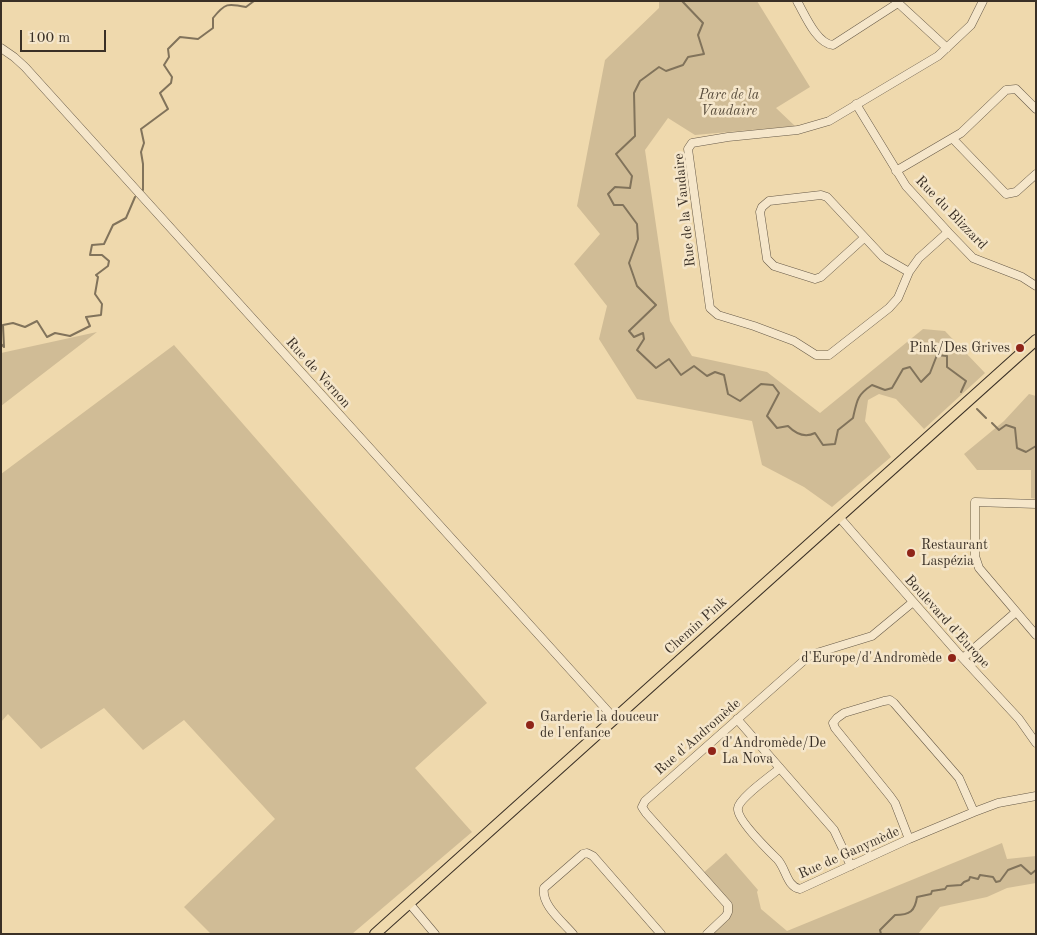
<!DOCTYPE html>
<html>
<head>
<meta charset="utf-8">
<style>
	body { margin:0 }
	#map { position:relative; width:1037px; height:935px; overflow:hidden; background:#efd9ad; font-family:"Old Standard TT",serif }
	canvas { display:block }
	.frame { position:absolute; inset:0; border:2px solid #3a3026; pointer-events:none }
	.scale { position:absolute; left:20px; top:30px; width:86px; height:22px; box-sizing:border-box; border:2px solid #3a3026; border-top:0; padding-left:6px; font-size:15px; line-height:18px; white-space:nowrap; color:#3a3026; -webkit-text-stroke:4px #f5e6ca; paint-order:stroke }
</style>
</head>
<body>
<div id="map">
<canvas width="1037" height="935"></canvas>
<div class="frame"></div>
<div class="scale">100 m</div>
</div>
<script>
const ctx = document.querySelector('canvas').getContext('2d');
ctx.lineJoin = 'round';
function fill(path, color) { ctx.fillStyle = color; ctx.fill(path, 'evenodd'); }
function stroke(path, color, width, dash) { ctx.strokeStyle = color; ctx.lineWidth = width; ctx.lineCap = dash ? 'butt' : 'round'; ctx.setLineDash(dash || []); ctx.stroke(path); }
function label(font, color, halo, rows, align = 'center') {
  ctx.font = font + ' "Old Standard TT",serif'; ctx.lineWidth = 5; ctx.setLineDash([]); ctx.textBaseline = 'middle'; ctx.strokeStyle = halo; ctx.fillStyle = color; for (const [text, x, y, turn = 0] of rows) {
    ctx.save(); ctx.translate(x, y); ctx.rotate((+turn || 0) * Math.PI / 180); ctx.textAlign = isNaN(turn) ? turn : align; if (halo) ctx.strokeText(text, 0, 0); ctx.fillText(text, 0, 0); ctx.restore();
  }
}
const green = new Path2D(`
	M 659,1 L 757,1 L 810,87 L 776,108 L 795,126 L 695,135 L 668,118 L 645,150 L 670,321 L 692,356 L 767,372 L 820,413 L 923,329 L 945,331 L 985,373 L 924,429 L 896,399 L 879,394 L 868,400 L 865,421 L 891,457 L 832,507 L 804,487 L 762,465 L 752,421 L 637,399 L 599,339 L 607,306 L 574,264 L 600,234 L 577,206 L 605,60 L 659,8 Z
	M 97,332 L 1,406 L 1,353 Z
	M 174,345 L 487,703 L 415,768 L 472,832 L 352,934 L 211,934 L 184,907 L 275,819 L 184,720 L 143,750 L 104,708 L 41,749 L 8,714 L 1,722 L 1,474 Z
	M 1029,394 L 1036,396 L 1036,499 L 1031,498 L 1031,470 L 977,470 L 964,454 L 1004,421 Z
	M 1002,843 L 1007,859 L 1036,856 L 1036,883 L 1007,888 L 987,897 L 940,907 L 918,934 L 707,934 L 728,909 L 702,874 L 726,853 L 758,890 L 757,892 L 761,909 L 787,931 Z`);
const stream = new Path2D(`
	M 682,1 L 703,23 L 698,35 L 704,54 L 688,57 L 683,65 L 666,71 L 659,67 L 640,81 L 634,93 L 635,136 L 616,154 L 632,176 L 630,188 L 615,187 L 608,194 L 614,205 L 623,205 L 637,224 L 638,239 L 629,263 L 637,286 L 656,305 L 629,331 L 634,337 L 643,333 L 644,339 L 637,350 L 656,368 L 669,359 L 681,375 L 694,366 L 707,376 L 715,372 L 724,375 L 728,394 L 740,401 L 761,384 L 773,385 L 779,393 L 767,416 L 777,428 L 788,426 C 796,434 805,438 815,433 L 823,445 L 835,444 L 838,430 L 853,418 C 857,400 857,395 872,385 L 885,390 L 892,388 L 903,369 L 910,367 L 921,382 L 930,373 L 937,355 L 947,356 L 947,367 L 966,381 L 961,392
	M 143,190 L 143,164 L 141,152 L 144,143 L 141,129 L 168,109 L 160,93 L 171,83 L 172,77 L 164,65 L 169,57 L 168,49 L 180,37 L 198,39 L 213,28 L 213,18 C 225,3 228,3 246,7 L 254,1
	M 1,344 L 4,347 L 3,325 L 13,323 L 25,327 L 37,321 L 47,337 L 55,333 L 70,336 L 90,326 L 86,317 L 101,315 L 102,304 L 95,294 L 98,277 L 96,275 L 108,266 L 109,261 L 102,255 L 90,255 L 92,245 L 104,244 L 113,225 L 126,218 L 135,197
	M 977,409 L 986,418
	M 992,423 L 999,430 L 1006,425 L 1015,428 L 1017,448 L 1026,452 L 1036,446
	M 820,934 L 824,934
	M 881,934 L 880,930 L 895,915 C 910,915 915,911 917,897 L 931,894 L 932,891 L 945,889 L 947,886 L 961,885 L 964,882 L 969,880 L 970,877 L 978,879 L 980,875 L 993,877 L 996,882 L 1000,881 L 1008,870 L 1021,865 L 1031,874 L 1036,870`);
const minor = new Path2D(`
	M 797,1 C 805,15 817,44 833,45 L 898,3
	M 896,1 L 947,48
	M 1,48 L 14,57 L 25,67 L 614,718
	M 856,104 L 906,186 L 948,232 L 973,258 L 1022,277 L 1036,286
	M 953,139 L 1006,194 L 1016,192 L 1036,174
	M 896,171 L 961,133 L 1006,90 L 1016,89 L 1036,109
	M 948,232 L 919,258 L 909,272 L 898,298 L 889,308 L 829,355 L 816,355 L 794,341 L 754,326 L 718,315 L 710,308 L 688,149 L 692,143 L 728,137 L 798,130 L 829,121 L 938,56 L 971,25 L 983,1
	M 864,238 L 821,277 L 815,279 L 774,266 L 767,259 L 760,212 L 762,207 L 769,201 L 821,195 L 827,197 L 883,257 L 909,272
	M 1036,504 L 975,502 L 975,556 L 979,568 L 1036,635
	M 839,517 L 957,652 L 1019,719 L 1036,743
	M 963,658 L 1016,612
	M 737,719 L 834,830 L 851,866
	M 780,768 C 771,776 739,798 738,808 C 736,819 769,851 778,860 C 786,869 787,887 800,889 L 909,839 L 974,812 L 998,803 L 1036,796
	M 909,839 L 895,803 L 890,796 L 835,728 L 833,723 L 837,718 L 844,713 L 884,701 L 890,700 L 894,703 L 959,778 L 974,812
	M 409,903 L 435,934
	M 573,934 C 562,921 541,905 544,888 L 583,854 L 587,853 L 593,856 L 661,934
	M 707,934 L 726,916 L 728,912 L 728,905 L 646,813 L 642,807 L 645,801 L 809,656 L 820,652 L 872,636 L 913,602`);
const major = new Path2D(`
	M 375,934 L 1036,340`);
const markers = [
	[1020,348,5,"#8f2418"],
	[911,553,5,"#8f2418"],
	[952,658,5,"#8f2418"],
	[530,725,5,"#8f2418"],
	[712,751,5,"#8f2418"]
];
const parkNames = [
	["Parc de la",729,95],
	["Vaudaire",729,111]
];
const streetNames = [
	["Rue de la Vaudaire",685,210,-96],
	["Rue du Blizzard",951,213,46],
	["Rue de Vernon",318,373,48],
	["Boulevard d'Europe",947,622,48],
	["Chemin Pink",696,626,-42],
	["Rue d'Andromède",698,737,-41],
	["Rue de Ganymède",849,853,-24]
];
const poiNames = [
	["Pink/Des Grives",1010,348,"right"],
	["Restaurant",921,545],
	["Laspézia",921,561],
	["d'Europe/d'Andromède",942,658,"right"],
	["Garderie la douceur",540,717],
	["de l'enfance",540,733],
	["d'Andromède/De",722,743],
	["La Nova",722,759]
];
fill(green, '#d0bc96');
stroke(stream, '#81735b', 2);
stroke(minor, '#675a48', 9);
stroke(major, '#3a3026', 12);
stroke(minor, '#f5e6ca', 8);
stroke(major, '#efd9ad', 10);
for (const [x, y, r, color] of markers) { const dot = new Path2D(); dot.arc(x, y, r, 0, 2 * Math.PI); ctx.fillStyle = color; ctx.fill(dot); stroke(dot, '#f5e6ca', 2); }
label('italic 14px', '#584c3c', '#f5e6ca', parkNames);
label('14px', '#3a3026', '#f5e6ca', streetNames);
label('14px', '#3a3026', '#f5e6ca', poiNames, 'left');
</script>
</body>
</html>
